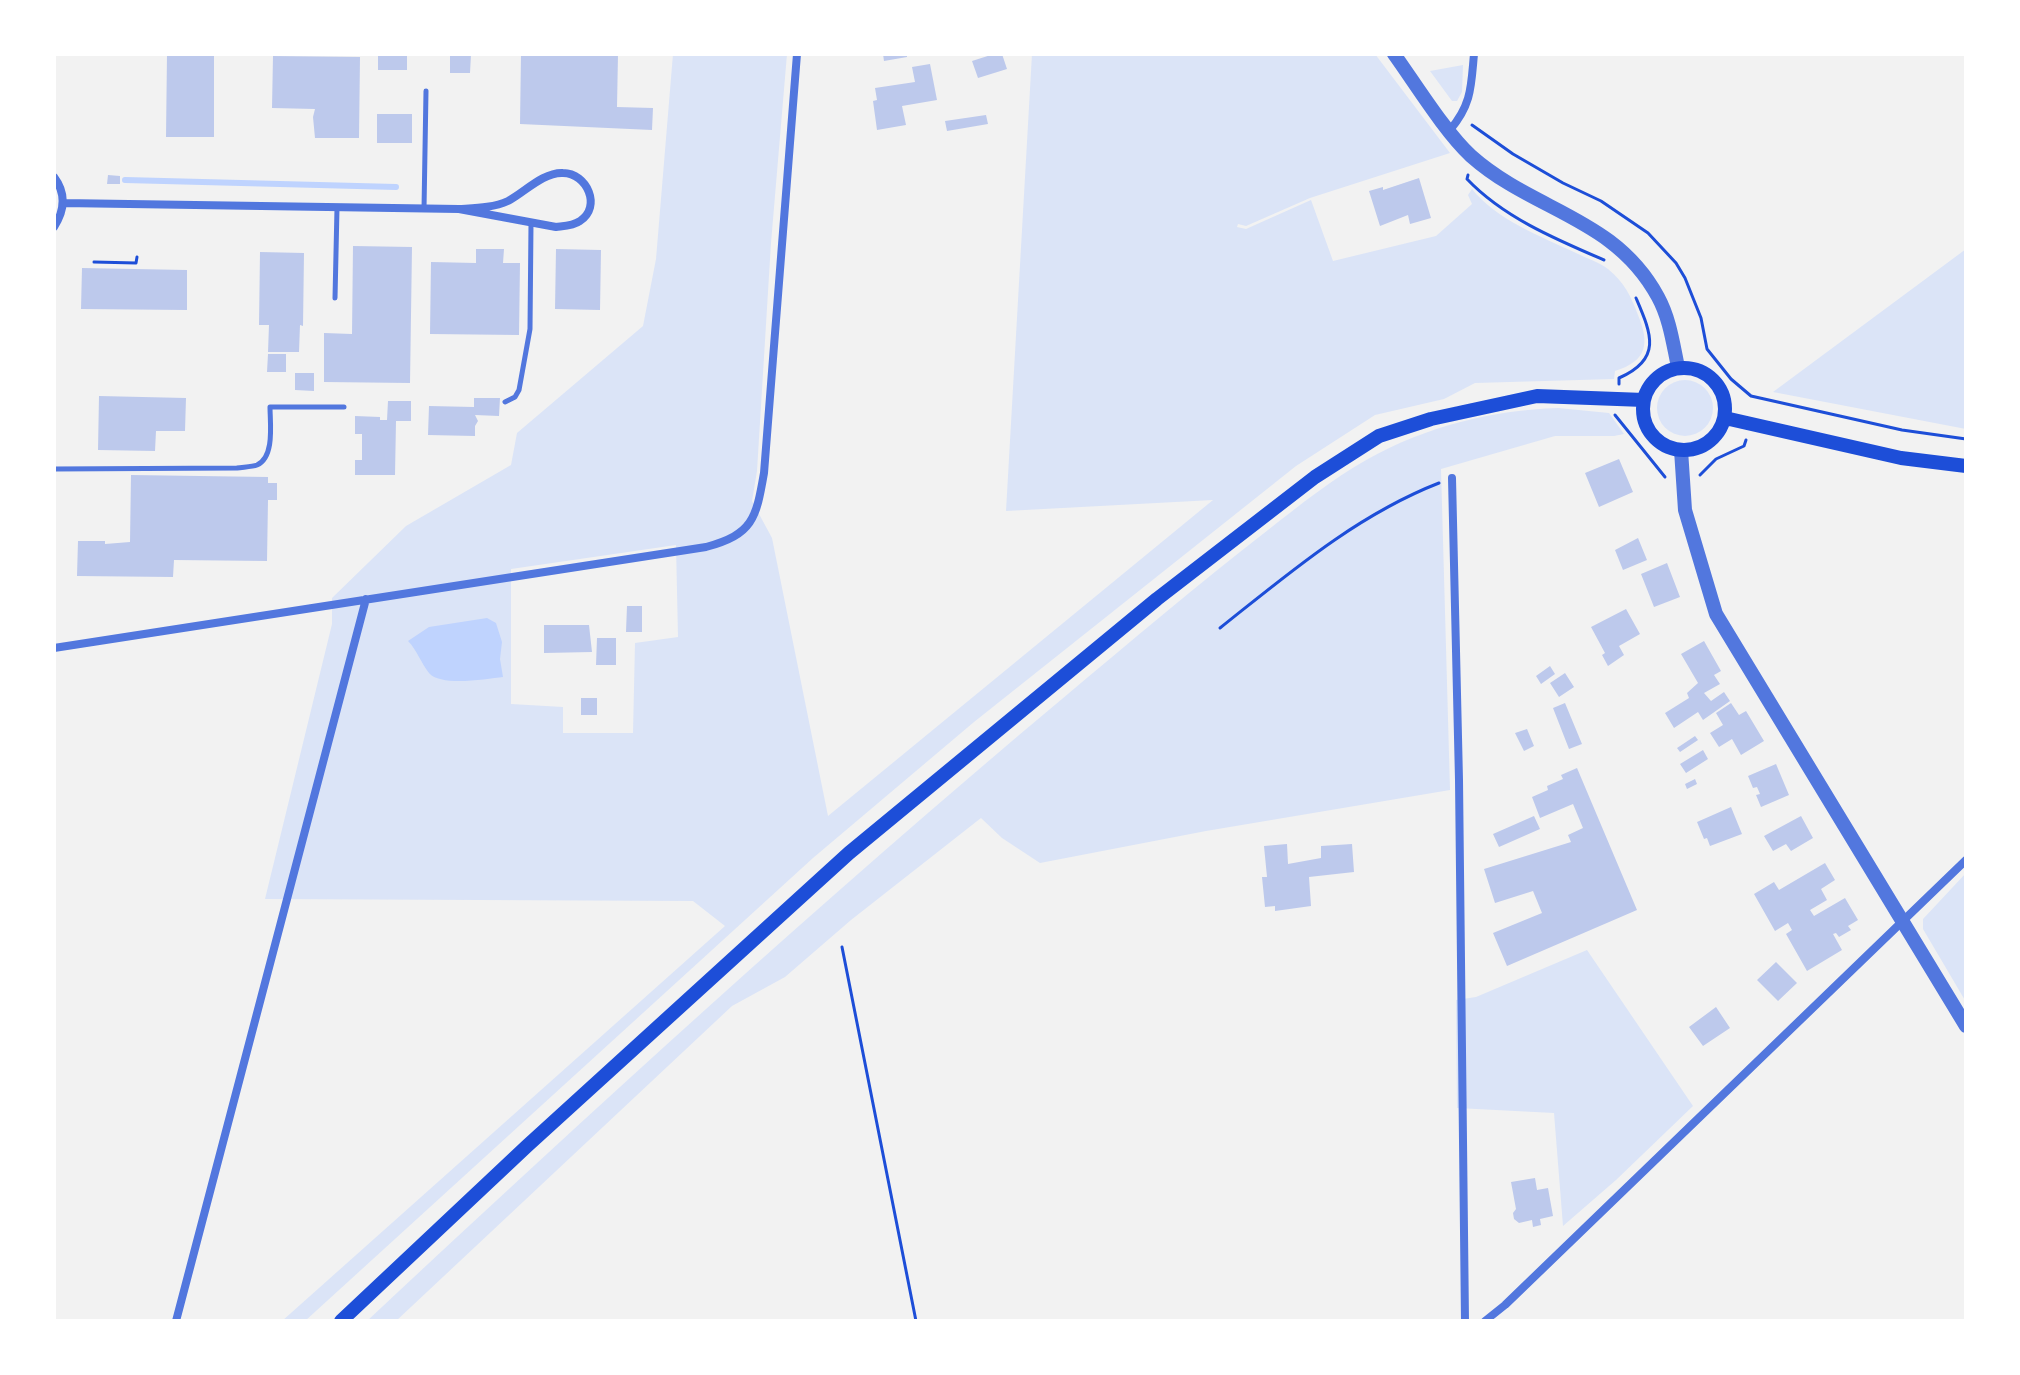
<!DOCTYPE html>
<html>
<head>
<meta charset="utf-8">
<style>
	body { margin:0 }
	#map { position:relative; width:2020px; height:1375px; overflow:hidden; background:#f2f2f2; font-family:Literata,serif }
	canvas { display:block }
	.frame { position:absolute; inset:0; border:56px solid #fff; pointer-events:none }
</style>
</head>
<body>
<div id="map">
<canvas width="2020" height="1375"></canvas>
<div class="frame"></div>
</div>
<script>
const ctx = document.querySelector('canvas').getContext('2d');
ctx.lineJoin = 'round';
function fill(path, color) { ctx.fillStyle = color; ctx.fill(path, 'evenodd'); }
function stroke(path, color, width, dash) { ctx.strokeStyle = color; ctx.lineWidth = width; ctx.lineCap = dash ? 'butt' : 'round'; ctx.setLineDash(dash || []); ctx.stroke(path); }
const green = new Path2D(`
	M 673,54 L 787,54 L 771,243 L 757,471 L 752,501 L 772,538 L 828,816 L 1213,500 L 1006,511 L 1032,54 L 1375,54 L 1450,153 L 1310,198 L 1246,226 L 1238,224 L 1237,227 L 1246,229 L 1311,200 L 1333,261 L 1436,236 L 1472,204 L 1468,195 L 1472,189 C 1497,220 1540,236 1576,253 C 1586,258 1599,262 1608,269 C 1624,282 1631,296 1638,315 C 1650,344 1647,361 1615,371 L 1614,379 L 1475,383 L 1444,399 L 1375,415 L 1296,466 L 974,722 L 813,858 L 305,1321 L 282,1321 L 725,926 L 693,901 L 265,899 L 332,624 L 332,598 L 406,526 L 511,465 L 517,433 L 643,326 L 656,259 ZM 676,545 L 678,637 L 635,643 L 633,733 L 563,733 L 563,707 L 511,704 L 511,569 Z
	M 1463,65 L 1462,92 L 1457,101 L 1452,101 L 1430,71 Z
	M 1966,249 L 1966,429 L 1773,392 Z
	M1657 408a28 28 0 1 1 56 0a28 28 0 1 1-56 0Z
	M 1558,408 L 1609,413 L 1624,434 L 1614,436 L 1555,436 L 1441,469 L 1450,790 L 1206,831 L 1040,863 L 1002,838 L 981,818 L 851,920 L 785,977 L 732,1006 L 396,1321 L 367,1321 C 594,1109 823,899 1062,699 C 1130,642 1198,584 1268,530 C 1300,505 1332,479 1368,459 C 1425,427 1492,410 1558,408 Z
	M 1966,873 L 1966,1002 L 1923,929 L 1923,919 Z
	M 1587,950 L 1693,1106 L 1616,1180 L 1563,1226 L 1554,1113 L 1457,1108 L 1456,1000 L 1476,997 Z`);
const water = new Path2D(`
	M 487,618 L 496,623 L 502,642 L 500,659 L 503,677 C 486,679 441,687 429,673 C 421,663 417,650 408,641 L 429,627 Z`);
const stream = new Path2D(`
	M 125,180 L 396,187`);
const building = new Path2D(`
	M 167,54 L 214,54 L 214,137 L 166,137 Z
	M 378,54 L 407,54 L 407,70 L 378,70 Z
	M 450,54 L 471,54 L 470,73 L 450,73 Z
	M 521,54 L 618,54 L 617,107 L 653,108 L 652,130 L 520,124 Z
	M 883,54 L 907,54 L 907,57 L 884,61 Z
	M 994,54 L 1002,54 L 1007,69 L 978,78 L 972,61 Z
	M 273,56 L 360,57 L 359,138 L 315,138 L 313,117 L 315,109 L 272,108 Z
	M 930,64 L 937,100 L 902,106 L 906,125 L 877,130 L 873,101 L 877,100 L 875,88 L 915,82 L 912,67 Z
	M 377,114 L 412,114 L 412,143 L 377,143 Z
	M 986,115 L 988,124 L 947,131 L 945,121 Z
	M 108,175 L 120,176 L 120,184 L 107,184 Z
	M 1419,178 L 1431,218 L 1410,224 L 1408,215 L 1380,226 L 1369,191 L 1383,187 L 1383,190 Z
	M 353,246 L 412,247 L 410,383 L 324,382 L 324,333 L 352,334 Z
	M 476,249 L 504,249 L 503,263 L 520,263 L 519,335 L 430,334 L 431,262 L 476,263 Z
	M 556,249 L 601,250 L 600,310 L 555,309 Z
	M 260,252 L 304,253 L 303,326 L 300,325 L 299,352 L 268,352 L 269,325 L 259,325 Z
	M 82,268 L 187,270 L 187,310 L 81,309 Z
	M 268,354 L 286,354 L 286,372 L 267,372 Z
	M 295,373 L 314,373 L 314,391 L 295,390 Z
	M 99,396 L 186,398 L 185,431 L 156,431 L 155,451 L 98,450 Z
	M 474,398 L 500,398 L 499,416 L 475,415 L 478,421 L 475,426 L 475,436 L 428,435 L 429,406 L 474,407 Z
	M 388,401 L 411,401 L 411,421 L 396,421 L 395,475 L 355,475 L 355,460 L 362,460 L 362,434 L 355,434 L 355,416 L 380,417 L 380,420 L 387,420 Z
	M 1619,459 L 1633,492 L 1599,507 L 1585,473 Z
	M 131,475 L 268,477 L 268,483 L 277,483 L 277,500 L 268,500 L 267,561 L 174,560 L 173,577 L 77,576 L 78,541 L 105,541 L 105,544 L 130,542 Z
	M 1638,538 L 1647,560 L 1623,570 L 1615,550 Z
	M 1667,563 L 1680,597 L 1654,607 L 1641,574 Z
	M 627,606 L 642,606 L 642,632 L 626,632 Z
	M 1626,609 L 1640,634 L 1619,646 L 1624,655 L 1608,666 L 1602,655 L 1605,653 L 1591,627 Z
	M 544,625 L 589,625 L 592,652 L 544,653 Z
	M 597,638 L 616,638 L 616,665 L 596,665 Z
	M 1704,641 L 1721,671 L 1714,675 L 1720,684 L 1704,693 L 1711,701 L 1724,692 L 1730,701 L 1703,720 L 1698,712 L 1674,728 L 1665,713 L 1689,698 L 1687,693 L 1698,683 L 1681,654 Z
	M 1550,666 L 1555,674 L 1541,684 L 1536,676 Z
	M 1565,673 L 1574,687 L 1559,697 L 1550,683 Z
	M 581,698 L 597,698 L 597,715 L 581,715 Z
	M 1565,703 L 1582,744 L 1569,749 L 1553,708 Z
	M 1731,703 L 1739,715 L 1746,711 L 1764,741 L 1741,755 L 1732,739 L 1719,747 L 1710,733 L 1723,725 L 1716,713 Z
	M 1527,729 L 1534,746 L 1524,751 L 1515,733 Z
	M 1695,736 L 1698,740 L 1680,752 L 1677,748 Z
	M 1703,750 L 1708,759 L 1686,773 L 1680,764 Z
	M 1776,764 L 1789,795 L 1761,807 L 1756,795 L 1760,794 L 1757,787 L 1753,788 L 1748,776 Z
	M 1577,768 L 1637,910 L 1507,966 L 1493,933 L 1542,913 L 1533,891 L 1495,903 L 1484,869 L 1571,842 L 1568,835 L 1583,828 L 1573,804 L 1540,818 L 1532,797 L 1548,790 L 1547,786 L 1563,779 L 1561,775 Z
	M 1695,779 L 1697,784 L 1687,789 L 1685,784 Z
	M 1731,807 L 1742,834 L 1710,846 L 1707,838 L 1704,839 L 1697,822 Z
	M 1534,816 L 1540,829 L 1499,847 L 1493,834 Z
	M 1801,816 L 1813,838 L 1791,851 L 1786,844 L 1773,851 L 1764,836 Z
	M 1287,844 L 1288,864 L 1321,858 L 1321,846 L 1352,844 L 1354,872 L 1309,877 L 1311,906 L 1275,911 L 1275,906 L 1265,907 L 1262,877 L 1267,877 L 1264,846 Z
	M 1825,863 L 1835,880 L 1821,889 L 1827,900 L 1810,910 L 1814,916 L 1845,898 L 1858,920 L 1848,926 L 1851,930 L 1839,937 L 1836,933 L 1833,934 L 1842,950 L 1807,971 L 1786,934 L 1792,930 L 1788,923 L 1775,931 L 1754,894 L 1774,882 L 1779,890 Z
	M 1776,962 L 1797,983 L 1778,1001 L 1757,980 Z
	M 1716,1007 L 1730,1028 L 1703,1046 L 1689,1027 Z
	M 1535,1178 L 1537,1190 L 1548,1188 L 1553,1216 L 1540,1219 L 1541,1225 L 1533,1227 L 1532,1220 L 1519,1223 L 1514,1219 L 1513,1213 L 1516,1209 L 1511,1182 Z`);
const path = new Path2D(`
	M 1472,125 L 1513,154 L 1563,183 L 1601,201 L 1648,233 L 1676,263 L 1685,278 L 1701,318 L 1707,349 L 1731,379 L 1751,396 L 1902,430 L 1966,439
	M 1468,175 L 1467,179 C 1503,217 1555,239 1604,260
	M 94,262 L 136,263 L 137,257
	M 1619,384 L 1619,378 C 1663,359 1651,333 1636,298
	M 1615,415 L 1665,477
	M 1700,475 L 1716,459 L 1744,446 L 1746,440
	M 1220,628 C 1289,573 1357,515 1439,483
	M 842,947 L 916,1321`);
const service = new Path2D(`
	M 424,209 L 426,91
	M 335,298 L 337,208
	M 505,402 L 515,397 L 519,390 L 530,329 L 531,224
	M 54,469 L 237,468 C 242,467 252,467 257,465 C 275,457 270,423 270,407 L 344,407`);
const minor = new Path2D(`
	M 1450,130 C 1472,104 1471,86 1474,54
	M 54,177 C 66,193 65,210 54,227
	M 63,203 L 459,209 L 556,227 C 564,226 573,226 580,221 C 602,207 587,173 563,173 C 543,172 525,192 508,201 C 493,208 475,208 459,209
	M 1452,478 L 1459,780 L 1465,1321
	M 54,648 L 706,547 C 753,534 756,519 764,473 L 797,54
	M 176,1321 L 366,599
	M 1485,1321 L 1505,1305 L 1966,860`);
const tertiary = new Path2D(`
	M 1394,54 C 1415,83 1445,132 1471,156 C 1534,212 1615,217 1658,297 C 1670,319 1673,344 1678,367
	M 1681,450 L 1685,510 L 1716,614 L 1966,1026`);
const secondary = new Path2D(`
	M1643 409a41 41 0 1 1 82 0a41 41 0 1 1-82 0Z
	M 1725,418 L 1901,458 L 1966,466
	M 341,1321 L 527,1146 L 849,853 L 1157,599 L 1315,477 L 1379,436 L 1431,419 L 1537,396 L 1644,400`);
fill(green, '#dbe4f7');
fill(water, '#bfd3fe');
stroke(stream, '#bfd3fe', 6);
fill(building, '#bdc9ec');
stroke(path, '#1d4ed8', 3);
stroke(service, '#5277de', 5);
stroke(minor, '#5277de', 8);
stroke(tertiary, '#5277de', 14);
stroke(secondary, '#1d4ed8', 14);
</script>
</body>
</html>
